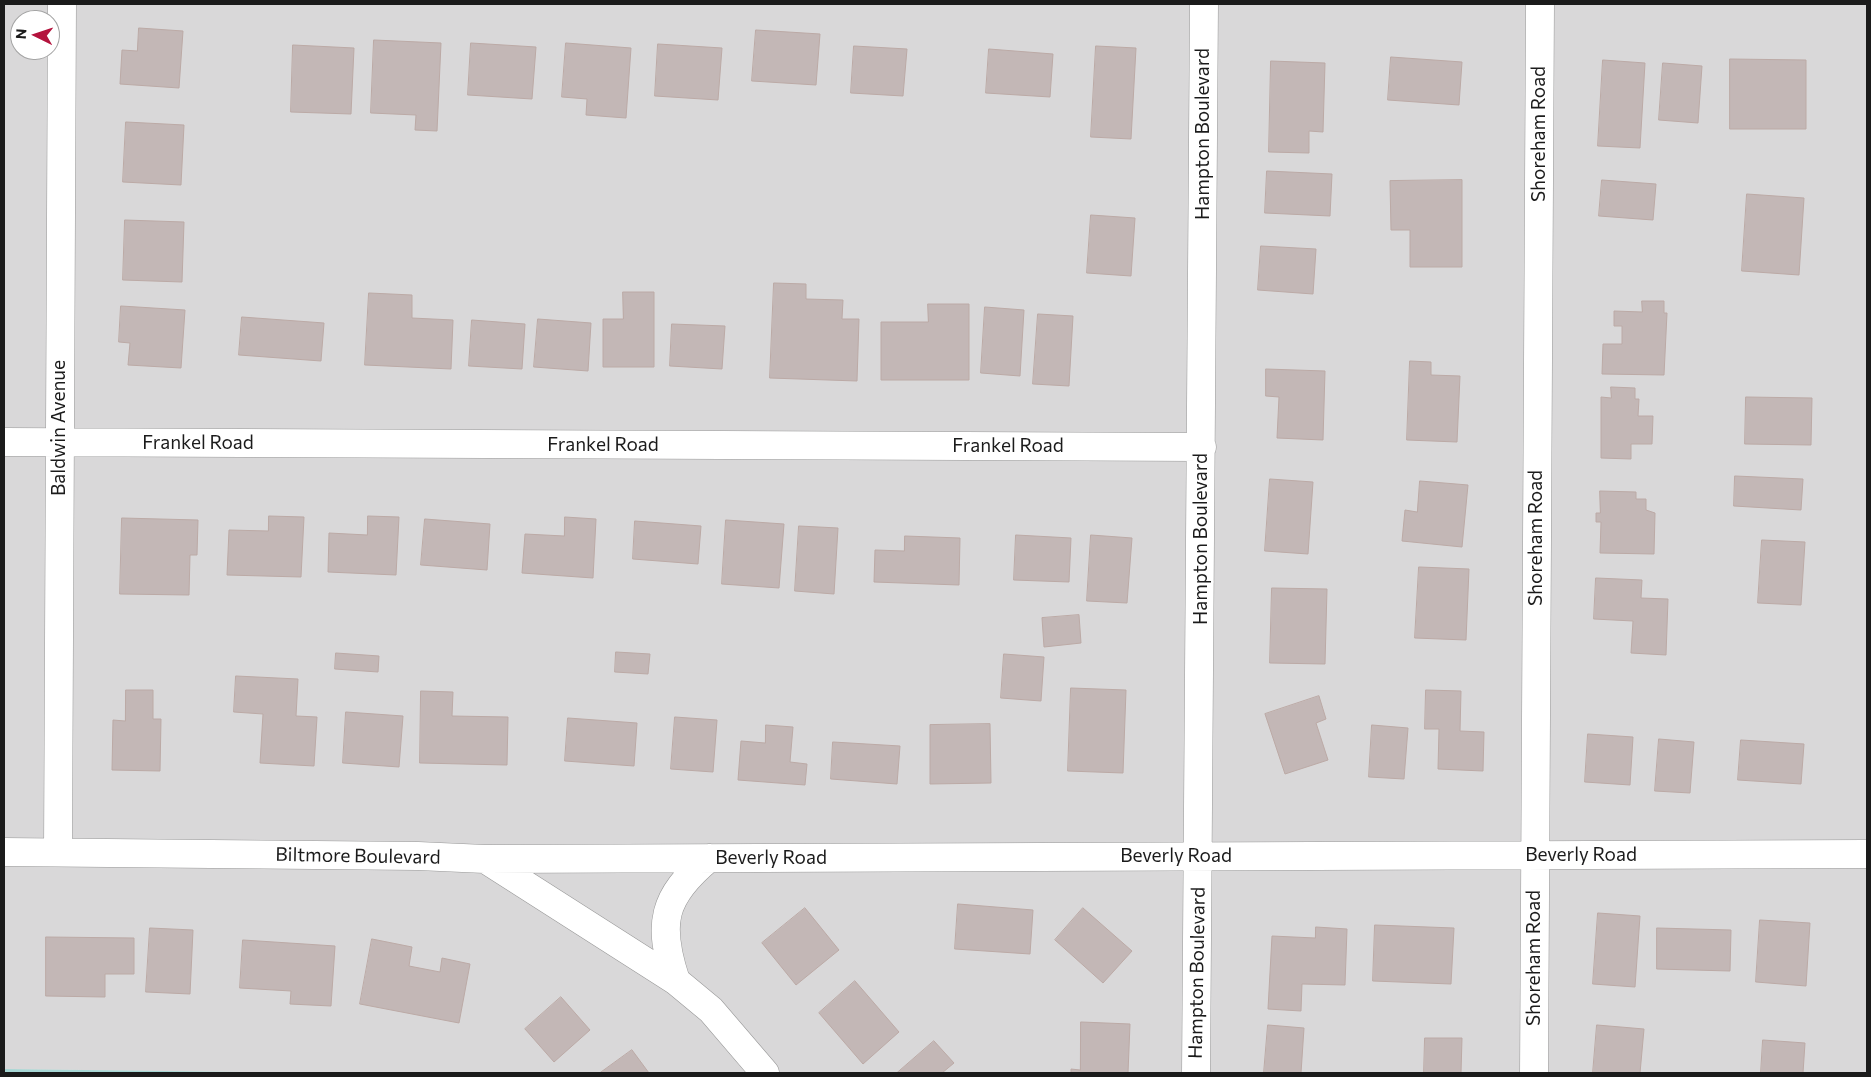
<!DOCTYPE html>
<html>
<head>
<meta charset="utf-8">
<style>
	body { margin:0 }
	#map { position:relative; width:1871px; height:1077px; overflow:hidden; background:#ece6e2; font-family:Commissioner,sans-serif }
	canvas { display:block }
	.frame { position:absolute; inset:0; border:5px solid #1b1b1b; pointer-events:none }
	.north { position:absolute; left:10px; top:10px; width:50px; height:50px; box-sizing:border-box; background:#fff; border:1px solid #a4a4a4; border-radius:50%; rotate:274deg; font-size:14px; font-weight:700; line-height:20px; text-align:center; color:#1b1b1b }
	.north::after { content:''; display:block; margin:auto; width:18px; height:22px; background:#b4133d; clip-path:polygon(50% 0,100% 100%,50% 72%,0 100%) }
</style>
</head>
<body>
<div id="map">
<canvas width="1871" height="1077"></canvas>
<div class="frame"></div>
<div class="north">N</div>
</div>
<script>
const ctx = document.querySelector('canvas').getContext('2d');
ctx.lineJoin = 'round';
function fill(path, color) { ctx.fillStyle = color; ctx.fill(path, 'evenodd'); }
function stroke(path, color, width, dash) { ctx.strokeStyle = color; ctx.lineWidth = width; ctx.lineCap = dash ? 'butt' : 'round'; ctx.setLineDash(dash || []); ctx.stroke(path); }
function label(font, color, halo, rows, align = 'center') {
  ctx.font = font + ' Commissioner,sans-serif'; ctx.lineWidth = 4.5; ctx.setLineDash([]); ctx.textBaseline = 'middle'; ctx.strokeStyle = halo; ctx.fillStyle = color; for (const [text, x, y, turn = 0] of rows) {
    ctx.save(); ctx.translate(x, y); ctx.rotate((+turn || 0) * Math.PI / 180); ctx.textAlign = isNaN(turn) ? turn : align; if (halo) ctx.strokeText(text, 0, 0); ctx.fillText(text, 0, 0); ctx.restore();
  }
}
const residential = new Path2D(`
	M 4,4 L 1867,4 L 1867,1073 L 321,1073 L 4,1069 ZM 20,20 L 50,20 L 50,50 L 20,50 Z`);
const water = new Path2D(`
	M 4,1069 L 321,1073 L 4,1073 Z`);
const building = new Path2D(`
	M 139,28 L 183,31 L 179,88 L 120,84 L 122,50 L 137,51 Z
	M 756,30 L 820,34 L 816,85 L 752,81 Z
	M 374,40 L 441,43 L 437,131 L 415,130 L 416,115 L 371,113 Z
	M 471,43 L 536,47 L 532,99 L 468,95 Z
	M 566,43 L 631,48 L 626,118 L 586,115 L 587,99 L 562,97 Z
	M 658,44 L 722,48 L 718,100 L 655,96 Z
	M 293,45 L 354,48 L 351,114 L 291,112 Z
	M 854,46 L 907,49 L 903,96 L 851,93 Z
	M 1096,46 L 1136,48 L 1131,139 L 1091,137 Z
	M 989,49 L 1053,54 L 1050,97 L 986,93 Z
	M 1391,57 L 1462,62 L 1459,105 L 1388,100 Z
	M 1730,59 L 1806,60 L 1806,129 L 1730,129 Z
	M 1603,60 L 1645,63 L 1640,148 L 1598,146 Z
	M 1271,61 L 1325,63 L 1323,132 L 1309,131 L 1309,153 L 1269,152 Z
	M 1663,63 L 1702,66 L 1698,123 L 1659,120 Z
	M 126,122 L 184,125 L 181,185 L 123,182 Z
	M 1267,171 L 1332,174 L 1330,216 L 1265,213 Z
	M 1462,180 L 1462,267 L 1410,267 L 1410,230 L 1391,230 L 1390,181 Z
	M 1602,180 L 1656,184 L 1653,220 L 1599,216 Z
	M 1747,194 L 1804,198 L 1799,275 L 1742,271 Z
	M 1091,215 L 1135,218 L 1131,276 L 1087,273 Z
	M 125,220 L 184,222 L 182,282 L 123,280 Z
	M 1261,246 L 1316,249 L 1313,294 L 1258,290 Z
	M 774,283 L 806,284 L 806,299 L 843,300 L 842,319 L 859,319 L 857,381 L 770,378 Z
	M 623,292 L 654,292 L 654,367 L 603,367 L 603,319 L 623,319 Z
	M 369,293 L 412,295 L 412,318 L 453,320 L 451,369 L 365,365 Z
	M 1642,301 L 1664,301 L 1664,313 L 1667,313 L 1664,375 L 1602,374 L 1603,344 L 1622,344 L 1622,326 L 1614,326 L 1614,311 L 1642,312 Z
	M 928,304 L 969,304 L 969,380 L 881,380 L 881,322 L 928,322 Z
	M 121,306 L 185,310 L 181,368 L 128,365 L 130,343 L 119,342 Z
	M 985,307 L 1024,310 L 1020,376 L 981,373 Z
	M 1038,314 L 1073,316 L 1069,386 L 1033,384 Z
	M 242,317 L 324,323 L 321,361 L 239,355 Z
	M 538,319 L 591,323 L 588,371 L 534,367 Z
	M 472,320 L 525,324 L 522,369 L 469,366 Z
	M 672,324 L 725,326 L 722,369 L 670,366 Z
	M 1410,361 L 1431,362 L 1431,375 L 1460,376 L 1457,442 L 1407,440 Z
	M 1266,369 L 1325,371 L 1323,440 L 1277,438 L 1279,397 L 1266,396 Z
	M 1611,387 L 1635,388 L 1635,399 L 1639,399 L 1638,416 L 1653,416 L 1652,444 L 1631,444 L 1631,459 L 1601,458 L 1601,397 L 1611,398 Z
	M 1746,397 L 1812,398 L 1811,445 L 1745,444 Z
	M 1735,476 L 1803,479 L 1801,510 L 1734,506 Z
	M 1270,479 L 1313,482 L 1308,554 L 1265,551 Z
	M 1420,481 L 1468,485 L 1462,547 L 1402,541 L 1405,510 L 1417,512 Z
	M 1600,491 L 1636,492 L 1636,499 L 1646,499 L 1646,510 L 1655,513 L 1654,554 L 1600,553 L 1601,522 L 1596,522 L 1596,513 L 1600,513 Z
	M 269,516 L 304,517 L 301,577 L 227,575 L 229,530 L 268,531 Z
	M 368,516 L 399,517 L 396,575 L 328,572 L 329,533 L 367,535 Z
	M 565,517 L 596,519 L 593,578 L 522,573 L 525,534 L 564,536 Z
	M 122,518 L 198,520 L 197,555 L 190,555 L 189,595 L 120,594 Z
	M 425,519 L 490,524 L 487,570 L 421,565 Z
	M 726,520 L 784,524 L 779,588 L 722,584 Z
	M 635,521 L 701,526 L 698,564 L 633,559 Z
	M 799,526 L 838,528 L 834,594 L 795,591 Z
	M 1016,535 L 1071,538 L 1069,582 L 1014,580 Z
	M 1091,535 L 1132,538 L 1127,603 L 1087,601 Z
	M 905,536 L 960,538 L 959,585 L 874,582 L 875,550 L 904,551 Z
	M 1762,540 L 1805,542 L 1801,605 L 1758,603 Z
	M 1419,567 L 1469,569 L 1466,640 L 1415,638 Z
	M 1596,578 L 1642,580 L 1641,598 L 1668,599 L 1666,655 L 1631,653 L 1633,621 L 1594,619 Z
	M 1272,588 L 1327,589 L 1325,664 L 1270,663 Z
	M 1079,615 L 1081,643 L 1044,647 L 1042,618 Z
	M 616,652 L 650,654 L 648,674 L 615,672 Z
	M 336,653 L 379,656 L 378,672 L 335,669 Z
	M 1004,654 L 1044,657 L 1041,701 L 1001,698 Z
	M 236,676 L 298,679 L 296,716 L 317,717 L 314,766 L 260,763 L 263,714 L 234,712 Z
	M 1071,688 L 1126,690 L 1123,773 L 1068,771 Z
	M 126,690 L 153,690 L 153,719 L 161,719 L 160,771 L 112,770 L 113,720 L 125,721 Z
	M 1426,690 L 1461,691 L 1460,731 L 1484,732 L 1483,771 L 1438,769 L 1439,729 L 1425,729 Z
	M 421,691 L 453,692 L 452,716 L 508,717 L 507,765 L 420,763 Z
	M 1319,696 L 1326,719 L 1316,723 L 1328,760 L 1285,774 L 1265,714 Z
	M 346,712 L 403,716 L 399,767 L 343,763 Z
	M 675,717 L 717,720 L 713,772 L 671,769 Z
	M 568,718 L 637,723 L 634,766 L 565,761 Z
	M 990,724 L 991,783 L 930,784 L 930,725 Z
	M 766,725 L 793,727 L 790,762 L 807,764 L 805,785 L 738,780 L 741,741 L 765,743 Z
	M 1372,725 L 1408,728 L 1404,779 L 1369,777 Z
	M 1588,734 L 1633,737 L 1630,785 L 1585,782 Z
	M 1659,739 L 1694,742 L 1690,793 L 1655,791 Z
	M 1741,740 L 1804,744 L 1801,784 L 1738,780 Z
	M 833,742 L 900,746 L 897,784 L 831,779 Z
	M 958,904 L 1033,910 L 1030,954 L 955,949 Z
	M 805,908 L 839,950 L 796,985 L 762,943 Z
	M 1083,908 L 1132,951 L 1103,983 L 1055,940 Z
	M 1598,913 L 1640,916 L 1635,987 L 1593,984 Z
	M 1760,920 L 1810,923 L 1806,986 L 1756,982 Z
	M 1375,925 L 1454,928 L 1451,984 L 1373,981 Z
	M 1316,927 L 1347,929 L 1345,985 L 1302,984 L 1301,1011 L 1268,1009 L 1272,936 L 1315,938 Z
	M 150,928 L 193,930 L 190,994 L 146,992 Z
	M 1657,928 L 1731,930 L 1730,971 L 1657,969 Z
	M 46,937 L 134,938 L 134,974 L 105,974 L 105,997 L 46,996 Z
	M 372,939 L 412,947 L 409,966 L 440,972 L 442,958 L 470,964 L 459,1023 L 360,1004 Z
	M 243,940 L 335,946 L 331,1006 L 290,1004 L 291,991 L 240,988 Z
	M 855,981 L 899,1032 L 863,1064 L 819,1013 Z
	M 561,997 L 590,1030 L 554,1062 L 525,1029 Z
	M 1081,1022 L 1130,1024 L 1128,1073 L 1071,1073 L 1071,1069 L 1080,1070 Z
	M 1268,1025 L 1304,1028 L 1301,1073 L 1264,1073 Z
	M 1597,1025 L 1644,1029 L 1640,1073 L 1593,1073 Z
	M 1425,1038 L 1462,1038 L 1461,1073 L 1424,1073 Z
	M 1763,1040 L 1805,1043 L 1803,1073 L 1761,1073 Z
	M 934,1041 L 954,1063 L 942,1073 L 897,1073 Z
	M 632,1050 L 649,1073 L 600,1073 Z`);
const minor = new Path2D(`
	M 4,442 L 1202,447
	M 4,852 L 418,856 L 485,859 L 676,981 L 711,1010 L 765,1073
	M 58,852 L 62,4
	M 485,859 L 1867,854
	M 676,981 C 657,924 662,897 709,858
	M 1196,1073 L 1204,4
	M 1534,1073 L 1540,4`);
const streetNames = [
	["Hampton Boulevard",1203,134,-90],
	["Shoreham Road",1539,134,-90],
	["Baldwin Avenue",59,428,-90],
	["Frankel Road",198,443],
	["Frankel Road",603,445],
	["Frankel Road",1008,446],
	["Shoreham Road",1536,538,-90],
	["Hampton Boulevard",1201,539,-90],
	["Beverly Road",1581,855],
	["Biltmore Boulevard",358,856,1],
	["Beverly Road",1176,856],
	["Beverly Road",771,858],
	["Shoreham Road",1534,958,-90],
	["Hampton Boulevard",1197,973,-89]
];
fill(residential, '#d9d8d9');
fill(water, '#a6d6d4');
fill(building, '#c3b7b6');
stroke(building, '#bcaaa6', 1);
stroke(minor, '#989898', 29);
stroke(minor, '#fff', 28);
label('19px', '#1b1b1b', '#fff', streetNames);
</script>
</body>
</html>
